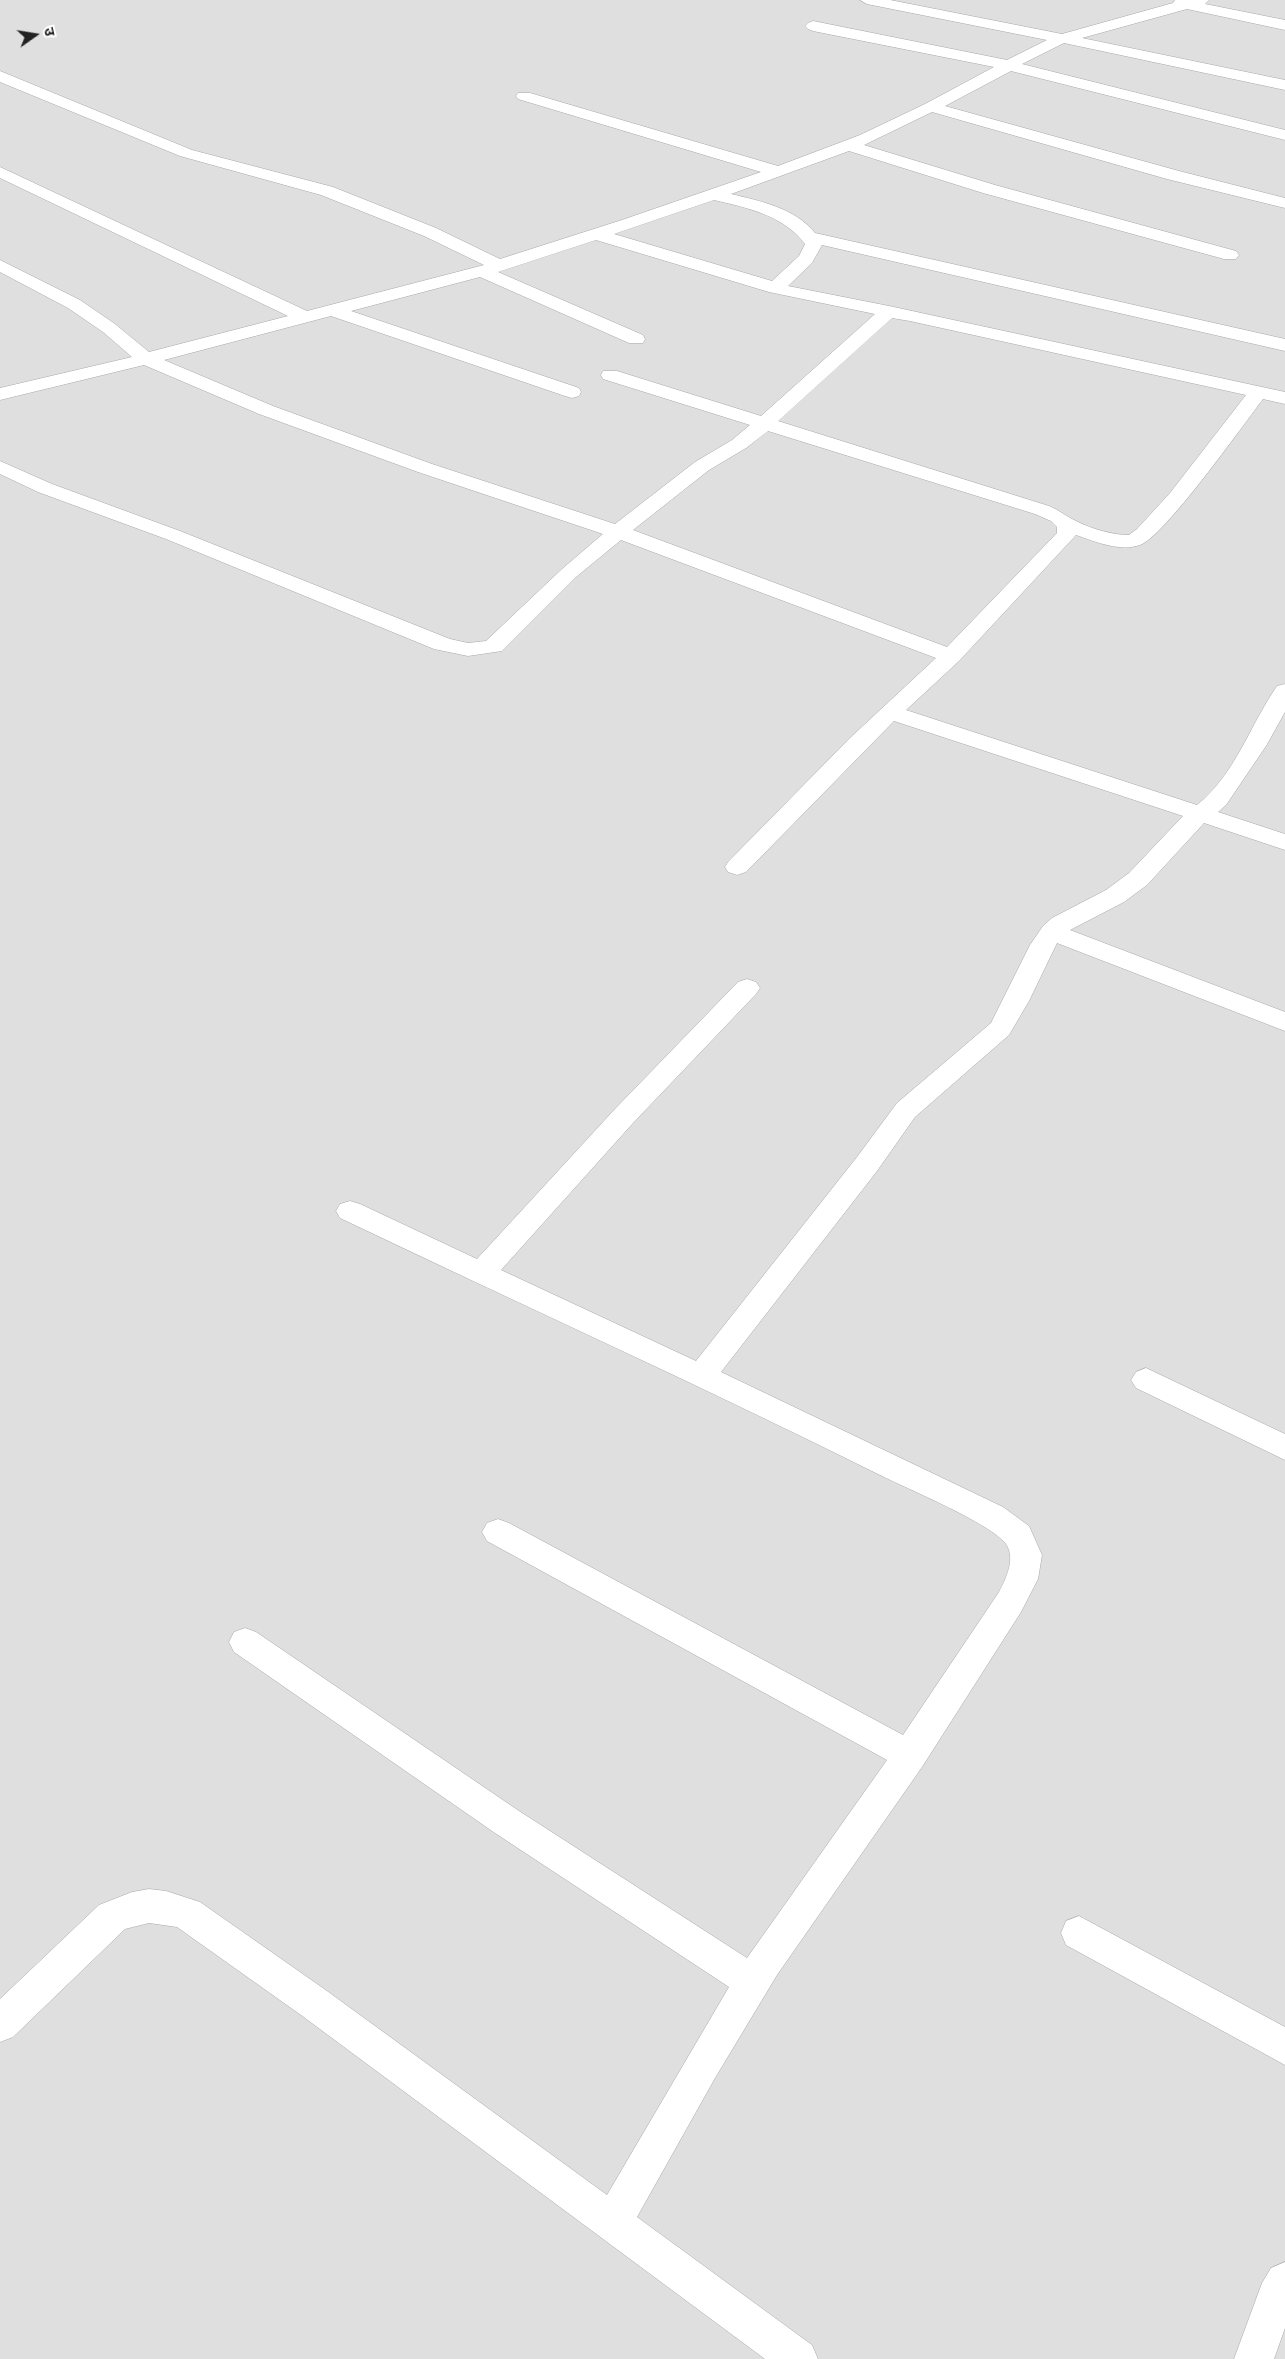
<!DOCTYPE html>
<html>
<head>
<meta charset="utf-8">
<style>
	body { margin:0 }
	#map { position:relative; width:1285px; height:2359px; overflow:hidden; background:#f2efe9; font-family:Cabin,"Noto Sans Devanagari",sans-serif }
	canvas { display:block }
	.north { position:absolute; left:10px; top:10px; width:50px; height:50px; -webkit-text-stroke:4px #fff; paint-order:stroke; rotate:77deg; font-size:14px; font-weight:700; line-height:20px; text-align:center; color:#222 }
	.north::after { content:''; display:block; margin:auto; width:18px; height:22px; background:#222; clip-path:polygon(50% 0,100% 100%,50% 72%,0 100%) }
</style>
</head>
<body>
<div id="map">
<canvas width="1285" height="2359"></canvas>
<div class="north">उ</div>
</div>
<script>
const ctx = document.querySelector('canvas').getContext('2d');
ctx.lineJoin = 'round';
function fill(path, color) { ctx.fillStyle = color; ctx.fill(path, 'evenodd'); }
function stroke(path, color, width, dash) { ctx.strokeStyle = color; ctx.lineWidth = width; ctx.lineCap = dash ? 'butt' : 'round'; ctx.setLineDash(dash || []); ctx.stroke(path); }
const residential = new Path2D(`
	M 0,0 L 1285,0 L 1285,2359 L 0,2359 Z`);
const minor = new Path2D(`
	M 860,0 L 890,0 L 1062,34 L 1173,3 L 1175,0 L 1209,0 L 1205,4 L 1285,20 L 1285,30 L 1187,9 L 1082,38 L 1285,80 L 1285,90 L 1064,43 L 1022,64 L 1285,130 L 1285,140 L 1011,71 L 945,106 L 1179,171 L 1285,198 L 1285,208 L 1167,179 L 932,112 L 864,145 L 995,185 L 1236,251 L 1239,255 L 1236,259 L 1224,259 L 983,193 L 849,151 L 731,194 C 760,201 795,208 815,233 L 1285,339 L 1285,351 L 822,245 L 812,263 L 788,286 L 889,306 L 1285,392 L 1285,404 L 1263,399 C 1243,425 1164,537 1140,545 C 1120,552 1096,542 1076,535 L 959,661 L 906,710 L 1197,805 C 1235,775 1250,725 1277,686 L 1285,684 L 1285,712 L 1266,746 L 1226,805 L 1218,812 L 1285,834 L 1285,850 L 1204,823 L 1147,885 L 1124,902 L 1070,930 L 1285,1012 L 1285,1031 L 1057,943 L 1029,1001 L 1009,1035 L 915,1117 L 877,1171 L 721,1372 L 1003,1507 L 1029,1526 L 1042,1555 L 1038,1579 L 1021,1612 L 922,1767 L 777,1975 L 715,2078 L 637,2217 L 812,2345 L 818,2359 L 765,2359 L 301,2015 L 177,1927 L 149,1923 L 125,1929 L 13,2037 L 0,2042 L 0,1999 L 99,1905 L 132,1892 L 149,1889 L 166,1891 L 200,1902 L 327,1991 L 607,2195 L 729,1987 L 495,1833 L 234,1652 L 229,1642 L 234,1632 L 245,1628 L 256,1632 L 519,1811 L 747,1958 L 887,1760 L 487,1541 L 482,1532 L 487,1523 L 498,1519 L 509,1523 L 903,1735 L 999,1592 C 1006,1579 1016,1558 1006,1544 C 992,1524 906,1488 880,1475 C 702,1386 520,1304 340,1218 L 336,1211 L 340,1204 L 350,1201 L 360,1204 L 477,1259 L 615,1109 L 738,982 L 747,979 L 756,982 L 760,988 L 756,994 L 633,1123 L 501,1270 L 696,1361 L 857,1157 L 897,1103 L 991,1023 L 1030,945 L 1043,926 L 1052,918 L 1106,890 L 1129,873 L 1183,816 L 894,721 L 746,872 L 737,875 L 728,872 L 725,867 L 728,862 L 850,738 L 936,658 L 621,540 L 576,577 L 502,651 L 468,656 L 434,649 L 166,539 L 38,492 L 0,474 L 0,461 L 52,484 L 180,531 L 450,639 L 468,643 L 486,641 L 562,569 L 603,534 L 418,472 L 259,414 L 144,365 L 0,400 L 0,388 L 132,357 L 103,332 L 68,308 L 0,272 L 0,260 L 80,300 L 115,324 L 149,352 L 288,316 L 0,178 L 0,167 L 307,311 L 484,265 L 424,236 L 321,195 L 180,156 L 0,82 L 0,71 L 192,150 L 333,187 L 436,228 L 500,259 L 622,220 L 761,172 L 518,99 L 516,96 L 518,93 L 530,93 L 778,166 L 860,135 L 925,104 L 994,67 L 813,31 L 808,29 L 805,26 L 808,23 L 813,21 L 1007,60 L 1047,40 L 867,4 ZM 714,200 C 748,208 783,215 805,244 L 799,256 L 772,281 L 614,234 ZM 596,240 L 769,292 L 875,314 L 761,416 L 617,371 L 603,371 L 601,375 L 603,379 L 750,425 L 732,440 L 695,462 L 615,524 L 432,464 L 273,406 L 164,360 L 331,316 L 565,396 L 572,398 L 579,396 L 581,392 L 579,388 L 351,311 L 480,277 L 629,343 L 643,343 L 645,339 L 643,335 L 498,272 ZM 892,318 L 910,321 L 1246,395 L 1170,493 L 1137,529 L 1129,535 C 1112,535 1092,529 1076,521 C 1067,517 1059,510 1049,506 L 778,421 ZM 768,431 L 1035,514 L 1051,521 L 1057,527 L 1057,533 L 947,647 L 633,530 L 709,470 L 746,448 Z
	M 1146,1368 L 1285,1434 L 1285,1460 L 1136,1388 L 1131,1380 L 1136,1372 Z
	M 1079,1916 L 1285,2027 L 1285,2065 L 1066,1945 L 1061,1933 L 1066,1921 Z
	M 1285,2262 L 1285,2328 L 1274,2359 L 1234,2359 L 1262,2283 L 1271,2268 Z`);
fill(residential, '#e0dfdf');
stroke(minor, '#a9a9a9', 1);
fill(minor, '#fff');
</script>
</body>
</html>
